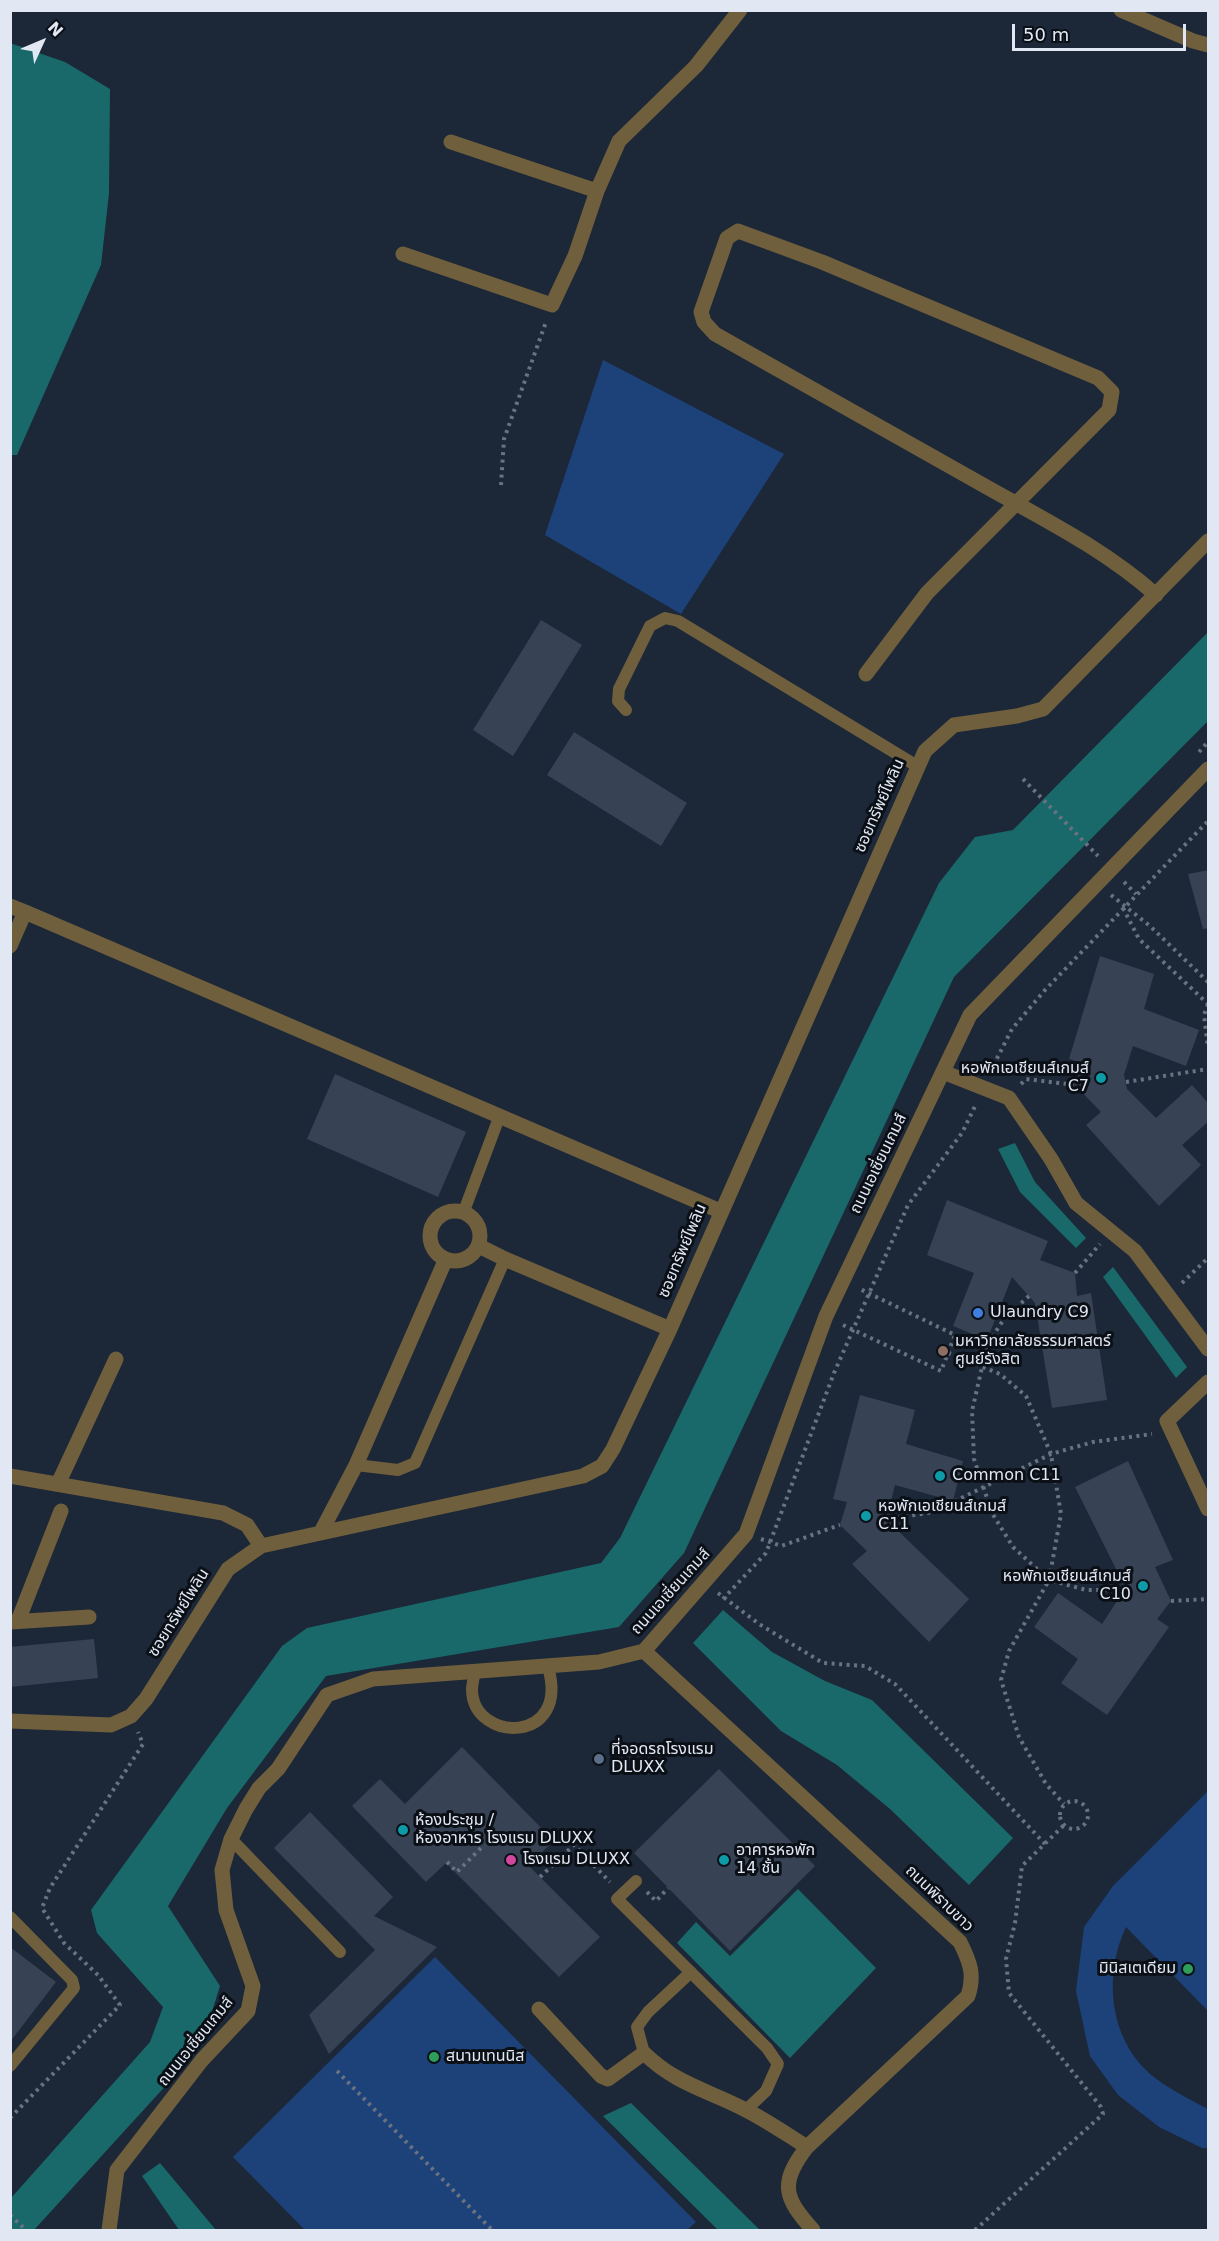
<!DOCTYPE html>
<html>
<head>
<meta charset="utf-8">
<style>
	body { margin:0 }
	#map { position:relative; width:1219px; height:2241px; overflow:hidden; background:#1c2738; font-family:"DejaVu Sans",sans-serif }
	canvas { display:block }
	.frame { position:absolute; inset:0; border:12px solid #e1e8f4; pointer-events:none }
	.north { position:absolute; left:12px; top:12px; width:60px; height:60px; -webkit-text-stroke:4px #0b1017; paint-order:stroke; rotate:46deg; font-size:16px; font-weight:700; line-height:24px; text-align:center; color:#e1e8f4 }
	.north::after { content:''; display:block; margin:auto; width:21px; height:27px; background:#e1e8f4; clip-path:polygon(50% 0,100% 100%,50% 72%,0 100%) }
	.scale { position:absolute; left:1012px; top:24px; width:174px; height:27px; box-sizing:border-box; border:3px solid #e1e8f4; border-top:0; padding-left:8px; font-size:18px; line-height:21px; white-space:nowrap; color:#e1e8f4; -webkit-text-stroke:4px #0b1017; paint-order:stroke }
</style>
</head>
<body>
<div id="map">
<canvas width="1219" height="2241"></canvas>
<div class="frame"></div>
<div class="north">N</div>
<div class="scale">50 m</div>
</div>
<script>
const ctx = document.querySelector('canvas').getContext('2d');
ctx.lineJoin = 'round';
function fill(path, color) { ctx.fillStyle = color; ctx.fill(path, 'evenodd'); }
function stroke(path, color, width, dash) { ctx.strokeStyle = color; ctx.lineWidth = width; ctx.lineCap = dash ? 'butt' : 'round'; ctx.setLineDash(dash || []); ctx.stroke(path); }
function label(font, color, halo, rows, align = 'center') {
  ctx.font = font + ' "DejaVu Sans","Noto Sans Thai",sans-serif'; ctx.lineWidth = 6; ctx.setLineDash([]); ctx.textBaseline = 'middle'; ctx.strokeStyle = halo; ctx.fillStyle = color; for (const [text, x, y, turn = 0] of rows) {
    ctx.save(); ctx.translate(x, y); ctx.rotate((+turn || 0) * Math.PI / 180); ctx.textAlign = isNaN(turn) ? turn : align; if (halo) ctx.strokeText(text, 0, 0); ctx.fillText(text, 0, 0); ctx.restore();
  }
}
const green = new Path2D(`
	M 603,360 L 784,454 L 681,614 L 545,535 Z
	M 1208,1791 L 1208,2011 L 1126,1927 C 1104,1973 1108,2036 1149,2073 C 1167,2088 1187,2098 1208,2109 L 1208,2148 L 1202,2148 L 1159,2127 L 1118,2095 L 1090,2056 L 1076,1991 L 1084,1927 L 1113,1886 Z
	M 435,1957 L 696,2222 L 687,2230 L 305,2230 L 233,2157 Z`);
const water = new Path2D(`
	M 10,43 L 65,62 L 110,89 L 109,193 L 101,265 L 17,455 L 11,455 Z
	M 1208,632 L 1208,721 L 954,977 L 684,1553 L 619,1627 L 326,1676 L 227,1808 L 168,1906 L 220,1986 L 201,2047 L 34,2230 L 11,2230 L 11,2198 L 150,2042 L 163,2007 L 97,1933 L 91,1910 L 282,1646 L 307,1628 L 601,1563 L 620,1538 L 939,883 L 975,837 L 1013,830 Z
	M 1015,1143 L 1035,1182 L 1086,1238 L 1076,1248 L 1020,1192 L 998,1149 Z
	M 1113,1267 L 1187,1367 L 1176,1378 L 1103,1277 Z
	M 723,1610 L 772,1652 L 825,1681 L 872,1700 L 1013,1838 L 969,1885 L 890,1809 L 837,1765 L 781,1731 L 693,1643 Z
	M 798,1889 L 876,1968 L 790,2058 L 677,1943 L 696,1922 L 730,1956 Z
	M 631,2103 L 760,2230 L 718,2230 L 603,2116 Z
	M 160,2163 L 216,2230 L 179,2230 L 142,2176 Z`);
const building = new Path2D(`
	M 541,620 L 582,645 L 513,756 L 473,730 Z
	M 574,732 L 687,803 L 661,846 L 547,775 Z
	M 1209,870 L 1209,928 L 1203,929 L 1188,874 Z
	M 1100,956 L 1154,974 L 1144,1009 L 1199,1030 L 1186,1066 L 1133,1046 L 1124,1075 L 1127,1089 L 1156,1118 L 1192,1085 L 1209,1104 L 1209,1121 L 1182,1145 L 1201,1165 L 1159,1206 L 1086,1125 L 1101,1112 L 1075,1085 L 1082,1063 L 1069,1059 Z
	M 335,1074 L 466,1132 L 438,1197 L 307,1139 Z
	M 947,1200 L 1048,1241 L 1040,1260 L 1075,1273 L 1077,1296 L 1091,1293 L 1107,1400 L 1052,1408 L 1035,1303 L 1012,1277 L 987,1340 L 953,1326 L 974,1273 L 927,1255 Z
	M 860,1395 L 915,1410 L 906,1444 L 963,1461 L 953,1501 L 895,1485 L 888,1513 L 893,1526 L 969,1599 L 929,1642 L 852,1564 L 867,1551 L 840,1525 L 847,1502 L 833,1499 Z
	M 1128,1461 L 1173,1560 L 1155,1567 L 1171,1601 L 1157,1619 L 1169,1627 L 1107,1715 L 1061,1683 L 1078,1659 L 1034,1627 L 1058,1593 L 1102,1624 L 1121,1595 L 1122,1581 L 1075,1487 Z
	M 94,1639 L 98,1678 L 10,1687 L 10,1647 Z
	M 462,1747 L 554,1841 L 528,1865 L 600,1937 L 559,1977 L 446,1863 L 426,1882 L 352,1806 L 380,1779 L 405,1804 Z
	M 719,1769 L 815,1866 L 730,1951 L 634,1853 Z
	M 310,1812 L 393,1897 L 374,1916 L 437,1947 L 329,2054 L 309,2015 L 375,1950 L 274,1848 Z
	M 10,1947 L 56,1982 L 10,2042 Z`);
const path = new Path2D(`
	M 501,485 L 504,439 L 546,322
	M 1199,752 L 1208,742
	M 1023,779 L 1098,856
	M 1124,882 L 1136,894
	M 1111,895 L 1150,926 L 1208,982
	M 1123,908 L 1139,939 L 1208,1004
	M 1208,1004 L 1204,1015 L 1208,1048
	M 990,1072 L 1012,1029 L 1045,990 L 1208,821
	M 1126,1082 L 1208,1069
	M 1021,1084 L 1026,1079 L 1075,1085
	M 1075,1273 L 1100,1244
	M 1182,1283 L 1208,1258
	M 1029,1296 L 1004,1319 L 987,1345 L 972,1411 L 974,1459 L 992,1513 L 1013,1547 L 1049,1580 L 1086,1590 L 1122,1590
	M 843,1325 L 941,1371 L 955,1335 L 860,1289
	M 948,1353 L 1000,1374 L 1026,1396 L 1051,1454 L 1061,1514 L 1049,1580 L 1009,1651 L 1001,1680 L 1019,1737 L 1046,1784 L 1064,1804
	M 890,1519 L 933,1512 L 1051,1454 L 1093,1442 L 1152,1434
	M 761,1539 L 781,1546 L 840,1525
	M 718,1593 L 759,1624 L 823,1663 L 865,1666 L 895,1684 L 1045,1844
	M 723,1599 L 766,1553 L 834,1373 L 908,1205 L 962,1133 L 976,1104
	M 1171,1601 L 1208,1599
	M1060 1815a14 14 0 1 1 28 0a14 14 0 1 1-28 0Z
	M 447,1862 L 457,1872 L 484,1845
	M 540,1877 L 574,1845 L 610,1882
	M 647,1892 L 656,1901 L 668,1888
	M 337,2071 L 492,2230
	M 10,2118 L 120,2005 L 98,1975 L 64,1943 L 42,1908 L 50,1888 L 143,1744 L 138,1732
	M 10,2215 L 26,2230
	M 975,2230 L 1103,2114 L 1101,2107 L 1009,1993 L 1006,1959 L 1015,1923 L 1022,1866 L 1064,1825`);
const service = new Path2D(`
	M 626,710 L 618,701 L 619,689 L 650,626 L 665,618 L 678,621 L 917,766
	M 464,1211 L 500,1115
	M 356,1465 L 398,1470 L 415,1463 L 505,1259
	M 475,1671 C 474,1677 472,1684 472,1690 C 473,1743 571,1745 548,1667
	M 231,1839 L 340,1952
	M 636,1881 L 617,1899 L 767,2048 L 778,2064 L 766,2091 L 746,2110
	M 10,1917 L 72,1980 L 74,1988 L 10,2066
	M 644,2053 L 637,2027 L 648,2012 L 691,1972`);
const minor = new Path2D(`
	M 1121,10 L 1193,41 L 1208,45
	M 451,142 L 597,191
	M 403,254 L 552,305 L 575,256 L 597,191 L 619,141 L 696,66 L 740,10
	M 866,674 L 927,593 L 1109,410 L 1112,392 L 1098,378 L 822,262 L 738,231 L 727,238 L 701,312 L 704,322 L 715,334 C 802,383 889,432 976,481 C 1039,517 1102,547 1156,595
	M 10,906 L 25,912
	M 10,946 L 25,912 L 720,1211
	M 943,1072 L 1009,1098 L 1051,1159 L 1076,1203 L 1135,1251 L 1208,1349
	M430 1236a25 25 0 1 1 50 0a25 25 0 1 1-50 0Z
	M 479,1246 L 505,1259 L 670,1329
	M 1208,1382 L 1167,1421 L 1208,1509
	M 10,1476 L 223,1513 L 247,1525 L 261,1546
	M 58,1484 L 116,1359
	M 321,1532 L 356,1465 L 445,1261
	M 18,1621 L 61,1511
	M 11,1622 L 89,1617
	M 644,1651 L 960,1942 C 970,1962 975,1975 968,1996 L 807,2147 C 779,2183 784,2198 813,2230
	M 10,1721 L 111,1725 L 131,1716 L 146,1699 L 228,1569 L 261,1546 L 583,1476 L 602,1466 L 613,1449 L 670,1329 L 925,751 L 954,725 L 1017,716 L 1043,709 L 1208,541
	M 539,2009 L 601,2076 L 608,2079 L 644,2053 C 674,2083 707,2090 744,2109 C 766,2120 786,2134 807,2147
	M 109,2230 L 117,2170 L 202,2060 L 248,2011 L 253,1986 L 226,1910 L 222,1870 L 231,1839 L 246,1809 L 259,1788 L 278,1769 L 327,1695 L 373,1679 L 599,1662 L 644,1651 L 746,1534 L 826,1316 L 970,1015 L 1208,769`);
const markers = [
	[1101,1078,6,"#0f9aa8"],
	[978,1313,6,"#3f7fe0"],
	[943,1351,6,"#8d6e63"],
	[940,1476,6,"#0f9aa8"],
	[866,1516,6,"#0f9aa8"],
	[1143,1586,6,"#0f9aa8"],
	[599,1759,6,"#5c6f8a"],
	[403,1830,6,"#0f9aa8"],
	[511,1860,6,"#d1479c"],
	[724,1860,6,"#0f9aa8"],
	[1188,1969,6,"#2e9e5b"],
	[434,2057,6,"#2e9e5b"]
];
const streetNames = [
	["ซอยทรัพย์ไพลิน",880,806,-66],
	["ถนนเอเซี่ยนเกมส์",879,1164,-64],
	["ซอยทรัพย์ไพลิน",683,1251,-67],
	["ถนนเอเซี่ยนเกมส์",671,1592,-48],
	["ซอยทรัพย์ไพลิน",179,1613,-58],
	["ถนนพิราบขาว",939,1899,44],
	["ถนนเอเซี่ยนเกมส์",196,2042,-51]
];
const poiNames = [
	["หอพักเอเชียนส์เกมส์",1089,1069,"right"],
	["C7",1089,1087,"right"],
	["Ulaundry C9",990,1313],
	["มหาวิทยาลัยธรรมศาสตร์",955,1342],
	["ศูนย์รังสิต",955,1360],
	["Common C11",952,1476],
	["หอพักเอเชียนส์เกมส์",878,1507],
	["C11",878,1525],
	["หอพักเอเชียนส์เกมส์",1131,1577,"right"],
	["C10",1131,1595,"right"],
	["ที่จอดรถโรงแรม",611,1750],
	["DLUXX",611,1768],
	["ห้องประชุม /",415,1821],
	["ห้องอาหาร โรงแรม DLUXX",415,1839],
	["อาคารหอพัก",736,1851],
	["14 ชั้น",736,1869],
	["โรงแรม DLUXX",523,1860],
	["มินิสเตเดียม",1176,1969,"right"],
	["สนามเทนนิส",446,2057]
];
fill(green, '#1d4279');
fill(water, '#19696a');
fill(building, '#374355');
stroke(path, '#687281', 4, [3, 4.5]);
stroke(service, '#6f5f3c', 12);
stroke(minor, '#6f5f3c', 15);
for (const [x, y, r, color] of markers) { const dot = new Path2D(); dot.arc(x, y, r, 0, 2 * Math.PI); ctx.fillStyle = color; ctx.fill(dot); stroke(dot, '#0b1017', 2); }
label('16px', '#e1e8f4', '#0b1017', streetNames);
label('16px', '#e1e8f4', '#0b1017', poiNames, 'left');
</script>
</body>
</html>
